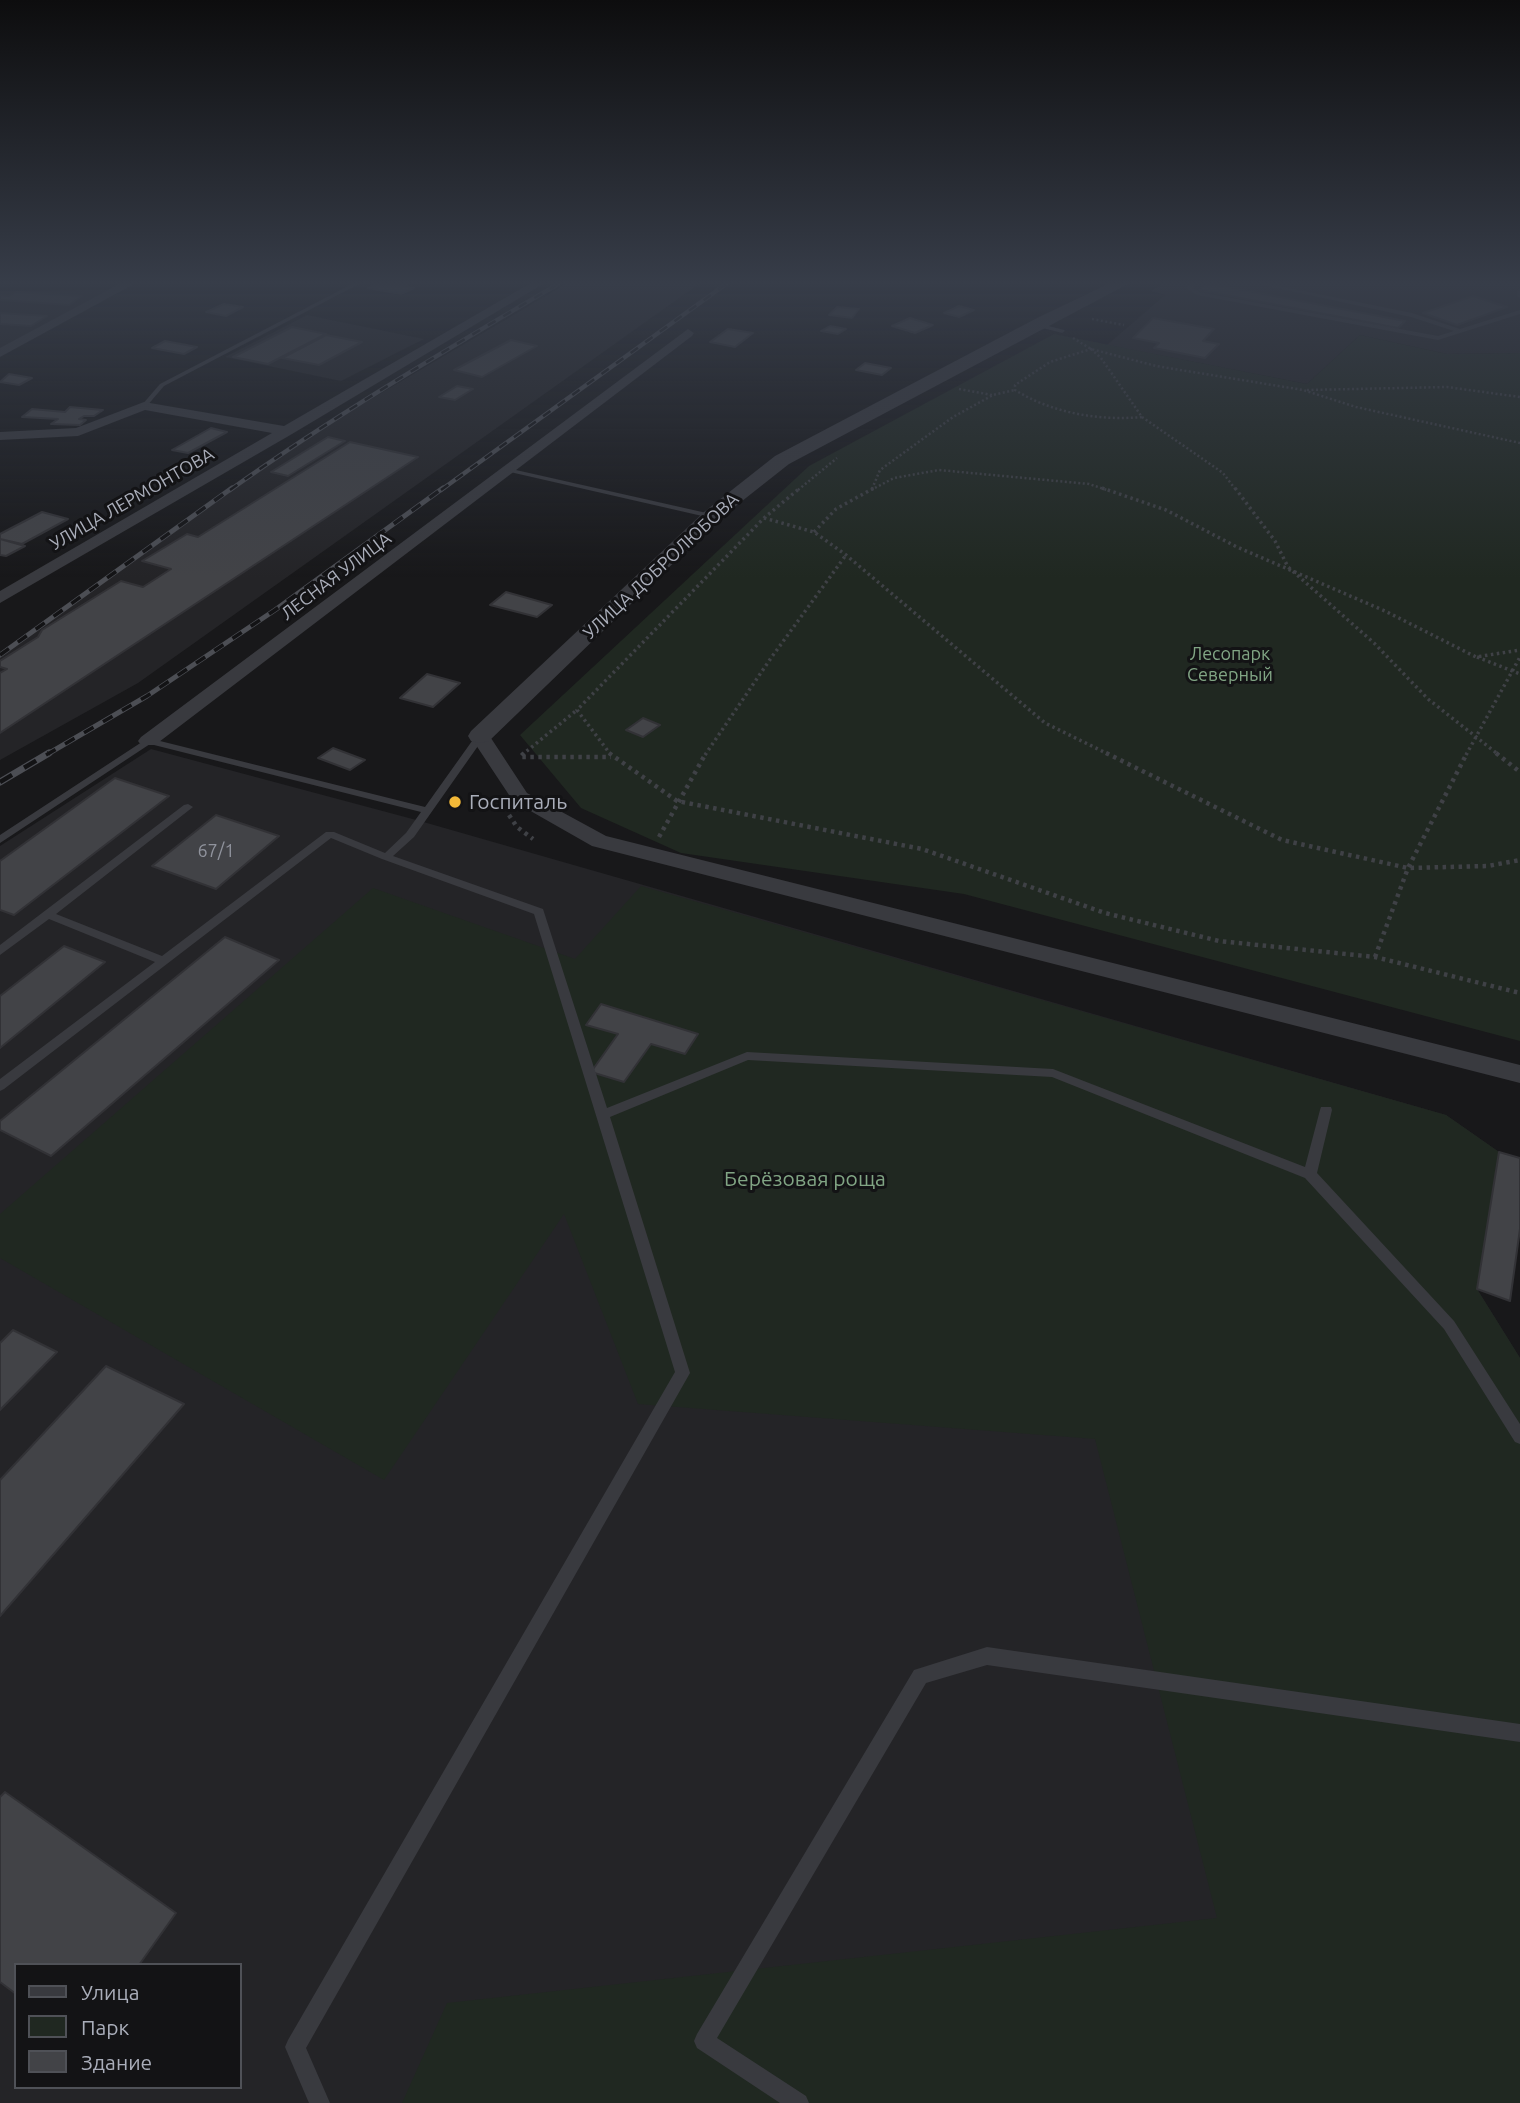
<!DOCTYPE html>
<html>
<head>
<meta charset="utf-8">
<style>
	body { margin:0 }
	#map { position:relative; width:1520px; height:2103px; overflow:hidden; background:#18181a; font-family:Ubuntu,sans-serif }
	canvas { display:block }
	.legend { position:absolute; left:14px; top:1963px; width:228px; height:126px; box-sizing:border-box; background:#131315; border:2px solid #4f5157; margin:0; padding:9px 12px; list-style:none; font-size:21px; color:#aaaeba }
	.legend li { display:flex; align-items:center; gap:14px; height:35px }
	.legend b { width:35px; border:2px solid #4f5157 }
</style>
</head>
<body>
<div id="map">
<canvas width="1520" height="2103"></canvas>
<ul class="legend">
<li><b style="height:9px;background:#393a3f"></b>Улица</li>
<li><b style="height:19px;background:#202821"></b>Парк</li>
<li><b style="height:19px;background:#424347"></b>Здание</li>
</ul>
</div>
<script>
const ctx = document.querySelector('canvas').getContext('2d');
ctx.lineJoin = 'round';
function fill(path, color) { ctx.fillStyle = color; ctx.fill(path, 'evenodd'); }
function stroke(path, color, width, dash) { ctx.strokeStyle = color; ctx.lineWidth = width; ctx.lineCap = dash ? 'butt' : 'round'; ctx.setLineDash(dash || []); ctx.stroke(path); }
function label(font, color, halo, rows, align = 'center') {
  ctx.font = font + ' Ubuntu,sans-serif'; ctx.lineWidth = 6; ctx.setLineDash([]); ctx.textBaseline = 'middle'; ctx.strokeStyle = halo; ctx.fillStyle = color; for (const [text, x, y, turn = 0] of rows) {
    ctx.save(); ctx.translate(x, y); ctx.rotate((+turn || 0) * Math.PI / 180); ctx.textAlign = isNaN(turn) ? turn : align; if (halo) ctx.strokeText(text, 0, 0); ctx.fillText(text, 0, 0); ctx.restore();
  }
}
const built = new Path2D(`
	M 566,284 L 699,284 L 138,683 L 0,760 L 0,656 L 310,435 Z
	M 1163,284 L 1520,284 L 1520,353 L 1447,354 L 1360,335 L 1307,384 L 1107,345 L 1165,295 L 1151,291 Z
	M 108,290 L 0,349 L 0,291 Z
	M 307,315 L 424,339 L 341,381 L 225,357 Z
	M 151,749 L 420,821 L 1446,1115 L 1499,1152 L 1477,1289 L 1520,1358 L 1520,2103 L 0,2103 L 0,846 ZM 16,1965 L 240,1965 L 240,2087 L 16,2087 Z`);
const green = new Path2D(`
	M 1054,334 L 1307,384 L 1360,335 L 1447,354 L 1520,353 L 1520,1041 L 964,894 L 681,853 L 581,808 L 520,735 L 809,466 Z
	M 641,886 L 1446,1115 L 1499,1152 L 1477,1289 L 1520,1358 L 1520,2103 L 402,2103 L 447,2003 L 1217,1918 L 1095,1439 L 638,1404 L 564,1214 L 384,1480 L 0,1258 L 0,1214 L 373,888 L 575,959 Z`);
const building = new Path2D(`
	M 377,284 L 407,284 L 403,286 L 414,288 L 401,294 L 368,288 Z
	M 1206,284 L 1211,284 L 1405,321 L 1398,328 L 1199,290 Z
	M 16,292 L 82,296 L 69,305 L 0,300 L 0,295 L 9,296 Z
	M 1473,296 L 1507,307 L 1457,325 L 1423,313 Z
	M 224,304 L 243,307 L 226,316 L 206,312 Z
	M 959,306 L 974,310 L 959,317 L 944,313 Z
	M 837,307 L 859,309 L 852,318 L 829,315 Z
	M 0,313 L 47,316 L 31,326 L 0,324 Z
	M 910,318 L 933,325 L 915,333 L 892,326 Z
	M 1153,318 L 1214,329 L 1203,341 L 1219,344 L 1205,358 L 1154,348 L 1159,343 L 1133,338 Z
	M 830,326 L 846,329 L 838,334 L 821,331 Z
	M 292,327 L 326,334 L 268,364 L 233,357 Z
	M 728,329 L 753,333 L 735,347 L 710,342 Z
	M 326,335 L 362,342 L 319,365 L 282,358 Z
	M 511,340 L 537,346 L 482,377 L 454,370 Z
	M 165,341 L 197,347 L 184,354 L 152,348 Z
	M 865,363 L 891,368 L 882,375 L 856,370 Z
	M 9,374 L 32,378 L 19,385 L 0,382 Z
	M 457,386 L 473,389 L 455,400 L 439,397 Z
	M 70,407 L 103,410 L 94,416 L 84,416 L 79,419 L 86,420 L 80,425 L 51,424 L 58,419 L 22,417 L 32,409 L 65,412 Z
	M 211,428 L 227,432 L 188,453 L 172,450 Z
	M 328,437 L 345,441 L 288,476 L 271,472 Z
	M 350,442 L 418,457 L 0,733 L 0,673 L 7,669 L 0,667 L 0,661 L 38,637 L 42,630 L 121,581 L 143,587 L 171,569 L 142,561 L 187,534 L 198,537 Z
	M 42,512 L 68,519 L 22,544 L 0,539 L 0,534 Z
	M 0,539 L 25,546 L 6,556 L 0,555 Z
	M 506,592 L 552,605 L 537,617 L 490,605 Z
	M 427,674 L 460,683 L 433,707 L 400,698 Z
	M 643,718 L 660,725 L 643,737 L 626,730 Z
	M 333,748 L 365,760 L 350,770 L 318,758 Z
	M 115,778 L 169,796 L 14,915 L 0,910 L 0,861 Z
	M 216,815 L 279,836 L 216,889 L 152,866 Z
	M 225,937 L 279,960 L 51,1156 L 0,1130 L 0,1121 Z
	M 64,946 L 105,962 L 0,1048 L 0,996 Z
	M 601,1004 L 698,1034 L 685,1054 L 651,1044 L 624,1082 L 591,1072 L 618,1034 L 586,1025 Z
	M 1499,1152 L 1520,1158 L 1520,1229 L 1510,1301 L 1477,1289 Z
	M 13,1330 L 57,1352 L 0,1410 L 0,1343 Z
	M 106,1366 L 184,1404 L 0,1616 L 0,1480 Z
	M 5,1792 L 176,1913 L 139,1965 L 16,1965 L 16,1994 L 0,1982 L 0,1797 Z`);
const pathFar2 = new Path2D(`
	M 1092,319 L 1124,325
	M 1073,338 L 1091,349 L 1156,366 L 1303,390 L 1356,407 L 1520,443
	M 1091,349 L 1101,358 L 1142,417 C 1099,421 1052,413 1015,390 L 1015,385 L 1050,362 Z
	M 959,389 L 992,395
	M 1307,390 L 1447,387 L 1520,397
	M 1142,417 L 1223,473 L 1236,490
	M 872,489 L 880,470 L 953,417 L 993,395 L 1015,390
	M 798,490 L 837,458
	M 871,490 L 894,478 L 939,470 L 1089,484 L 1107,490`);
const pathFar1 = new Path2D(`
	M 1102,488 L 1166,510 L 1237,547 L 1385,611 L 1476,657 L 1520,650
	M 1235,488 L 1275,541 L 1288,567 L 1374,643 L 1428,699 L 1499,755
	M 764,518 L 814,532 L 846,555 L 1045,723 L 1110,755
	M 814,532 L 836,509 L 874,488
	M 1477,657 L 1520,674
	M 522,755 L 577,710
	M 611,755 L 577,710 L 764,518 L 800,488
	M 705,755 L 771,658 L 846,555
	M 1466,755 L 1520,657`);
const path = new Path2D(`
	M 524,753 L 520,757 L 611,757
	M 609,753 L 677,801 L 922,849 L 1105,913 L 1219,941 L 1375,957 L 1520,993
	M 1106,753 L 1282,840 L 1408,868 L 1488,866 L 1520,860
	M 1496,753 L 1520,772
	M 509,815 L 517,827 L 533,839
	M 659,837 L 706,753
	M 1375,957 L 1408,868 L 1467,753`);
const service = new Path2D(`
	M 352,284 L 359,284 L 164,386 L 146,407 L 141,406 L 160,384 Z
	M 1190,284 L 1197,284 L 1193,288 L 1199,292 L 1438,336 L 1454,331 L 1411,317 L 1258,284 L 1269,284 L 1412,313 L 1460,329 L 1520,310 L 1520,314 L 1438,340 L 1197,295 L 1186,288 Z
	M 1520,289 L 1520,298 L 1517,296 L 1517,291 Z
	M 1037,323 L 1064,330 L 1065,331 L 1062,333 L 1035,326 Z
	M 507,468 L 711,514 L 715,516 L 711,518 L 510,472 L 507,472 Z
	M 480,733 L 485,736 L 414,837 L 393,856 L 543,909 L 607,1108 L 747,1052 L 1053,1069 L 1305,1167 L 1320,1110 L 1321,1107 L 1331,1107 L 1332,1110 L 1317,1173 L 1454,1321 L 1520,1424 L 1520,1444 L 1515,1442 L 1444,1329 L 1305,1178 L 1052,1077 L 748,1060 L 610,1117 L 690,1373 L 306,2048 L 330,2103 L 309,2103 L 285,2047 L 288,2040 L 675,1372 L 534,914 L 382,859 L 331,838 L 4,1089 L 0,1091 L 0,1079 L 155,962 L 49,919 L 0,955 L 0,945 L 184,805 L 188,804 L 193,807 L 56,914 L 162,956 L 326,832 L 334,832 L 385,853 L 406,833 L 421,812 L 150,744 L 0,843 L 0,835 L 148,738 L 425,807 L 477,734 Z
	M 987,1647 L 1520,1724 L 1520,1742 L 987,1665 L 926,1683 L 717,2038 L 806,2096 L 809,2103 L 780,2103 L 697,2048 L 694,2041 L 697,2034 L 914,1670 Z`);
const minor = new Path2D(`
	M 119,284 L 134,284 L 0,357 L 0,348 Z
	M 529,284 L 543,284 L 292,434 L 0,603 L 0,591 L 272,433 L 145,410 L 78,436 L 0,440 L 0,432 L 76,428 L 144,402 L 284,426 Z
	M 688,329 L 694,333 L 692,336 L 155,745 L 141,745 L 138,741 L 141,737 Z
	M 480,730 L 487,732 L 527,793 L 606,836 L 1520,1065 L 1520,1083 L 592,846 L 513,801 L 470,736 Z`);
const tertiary = new Path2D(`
	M 1108,284 L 1128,284 L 789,464 L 718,520 L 489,741 L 480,743 L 471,741 L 468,736 L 471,731 L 704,512 L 775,456 L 1037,318 Z`);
const railFar2 = new Path2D(`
	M 230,490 C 335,415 446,350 558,284
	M 441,490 L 726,284`);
const railFar1 = new Path2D(`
	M 0,655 L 232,488
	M 46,755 L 147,696 L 275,610 L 443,488`);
const rail = new Path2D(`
	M 0,782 L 49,753`);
const markers = [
	[455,802,7,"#f2b838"]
];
const farStreetnames = [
	["УЛИЦА ЛЕРМОНТОВА",132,499,-30],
	["УЛИЦА ДОБРОЛЮБОВА",661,566,-43],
	["ЛЕСНАЯ УЛИЦА",336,576,-37]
];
const farParknames = [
	["Лесопарк",1230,654],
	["Северный",1230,675]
];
const numberNames = [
	["67/1",216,851]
];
const poiNames = [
	["Госпиталь",469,802]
];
const parkNames = [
	["Берёзовая роща",805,1179]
];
fill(built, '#242427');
fill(green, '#202821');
fill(building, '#424347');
stroke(building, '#323236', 2);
stroke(pathFar2, '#3f4146', 2.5, [2, 2.5]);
stroke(pathFar1, '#3f4146', 3.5, [2.5, 3.5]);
stroke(path, '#3f4146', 4.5, [3.5, 4.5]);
fill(service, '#393a3f');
fill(minor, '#393a3f');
fill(tertiary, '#393a3f');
stroke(railFar2, '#4c4e54', 4.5);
stroke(railFar1, '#4c4e54', 5);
stroke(rail, '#4c4e54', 7);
stroke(railFar2, '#131315', 2.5, [9]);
stroke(railFar1, '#131315', 3.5, [11]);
stroke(rail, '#131315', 4.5, [14]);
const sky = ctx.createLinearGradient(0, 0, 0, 578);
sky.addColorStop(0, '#0d0d0e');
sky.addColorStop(0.49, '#373d49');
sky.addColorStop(1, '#373d4900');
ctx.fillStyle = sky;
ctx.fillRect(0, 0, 1520, 578);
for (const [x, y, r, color] of markers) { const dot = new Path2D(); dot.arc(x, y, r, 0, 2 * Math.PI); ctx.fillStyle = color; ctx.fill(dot); stroke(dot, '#131315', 2.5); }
label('18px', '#aaaeba', '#131315', farStreetnames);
label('18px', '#81a584', '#131315', farParknames);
label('18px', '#90939d', null, numberNames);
label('21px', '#aaaeba', '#131315', poiNames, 'left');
label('21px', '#81a584', '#131315', parkNames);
</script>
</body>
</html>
